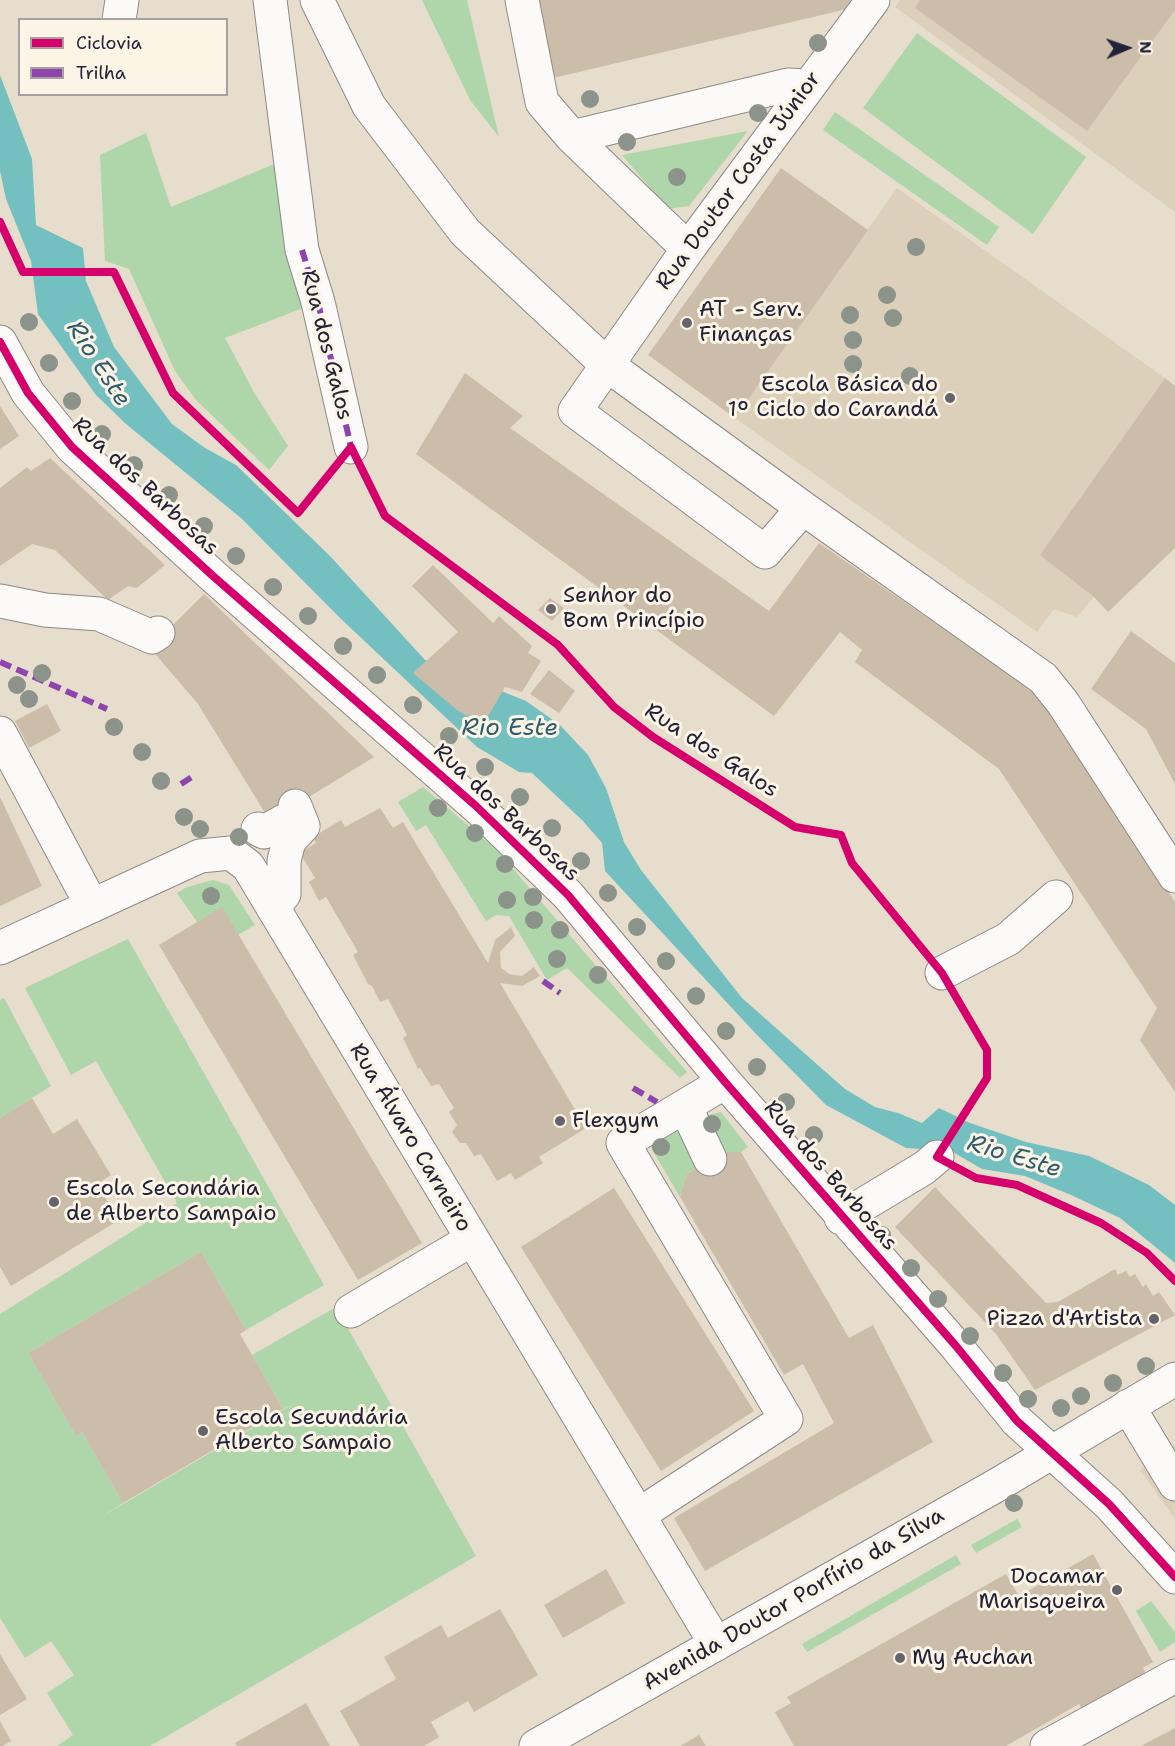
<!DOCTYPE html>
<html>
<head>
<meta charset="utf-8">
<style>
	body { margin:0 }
	#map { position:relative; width:1175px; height:1746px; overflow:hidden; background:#e7ddcd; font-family:"Shantell Sans",sans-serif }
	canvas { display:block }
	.legend { position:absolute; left:18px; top:18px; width:210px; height:78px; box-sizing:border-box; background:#fcf5e5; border:2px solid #a5a1a1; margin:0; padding:8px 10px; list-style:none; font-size:18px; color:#22223b }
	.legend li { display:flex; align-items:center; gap:12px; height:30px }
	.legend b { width:30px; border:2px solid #a5a1a1 }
	.north { position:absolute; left:1097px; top:18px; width:60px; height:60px; -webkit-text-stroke:4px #fcf5e5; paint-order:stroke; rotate:88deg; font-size:16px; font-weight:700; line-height:24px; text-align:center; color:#22223b }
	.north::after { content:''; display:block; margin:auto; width:21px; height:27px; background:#22223b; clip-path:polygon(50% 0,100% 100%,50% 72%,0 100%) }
</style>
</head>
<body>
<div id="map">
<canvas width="1175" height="1746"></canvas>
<ul class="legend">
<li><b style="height:8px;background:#d6006c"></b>Ciclovia</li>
<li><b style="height:8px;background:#8e44ad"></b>Trilha</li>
</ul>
<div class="north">N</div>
</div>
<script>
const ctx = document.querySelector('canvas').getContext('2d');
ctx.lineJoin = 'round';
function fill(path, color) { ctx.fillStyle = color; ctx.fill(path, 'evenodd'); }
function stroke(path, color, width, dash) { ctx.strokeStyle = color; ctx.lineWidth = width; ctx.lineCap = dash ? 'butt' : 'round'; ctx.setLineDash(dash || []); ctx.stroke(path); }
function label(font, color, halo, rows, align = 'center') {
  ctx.font = font + ' "Shantell Sans",sans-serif'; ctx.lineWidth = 6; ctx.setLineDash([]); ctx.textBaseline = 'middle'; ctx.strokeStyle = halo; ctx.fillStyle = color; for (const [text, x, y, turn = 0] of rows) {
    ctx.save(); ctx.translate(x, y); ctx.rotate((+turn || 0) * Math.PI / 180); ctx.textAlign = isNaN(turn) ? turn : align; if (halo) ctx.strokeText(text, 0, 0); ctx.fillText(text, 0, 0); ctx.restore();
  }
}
const built = new Path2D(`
	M 900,0 L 1175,0 L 1175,212 L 895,7 Z
	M 897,188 L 1165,378 L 1041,555 L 1094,597 L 1077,617 L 1054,609 L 1037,632 L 735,418 Z
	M 1175,1444 L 1175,1519 L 1140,1470 Z`);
const green = new Path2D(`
	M 422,0 L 467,0 L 499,137 L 470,100 Z
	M 917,33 L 1086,157 L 1033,234 L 863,108 Z
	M 835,112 L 999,227 L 987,245 L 823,130 Z
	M 748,131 L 689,206 L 668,209 L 622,155 Z
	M 146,133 L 171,207 L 279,162 L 306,307 L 225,338 L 255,394 L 288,446 L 269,470 L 196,400 L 175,371 L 129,269 L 105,261 L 100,155 Z
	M 423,787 L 496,849 L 687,1072 L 680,1078 L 567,968 L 547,980 L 509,916 L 496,915 L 486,921 L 426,825 L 416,831 L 398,802 Z
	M 213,880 L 229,885 L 255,925 L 238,935 L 197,922 L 177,893 L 187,887 Z
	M 128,939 L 324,1285 L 246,1330 L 201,1252 L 28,1353 L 76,1436 L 82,1432 L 123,1503 L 101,1517 L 300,1400 L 283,1409 L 252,1355 L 336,1307 L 476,1556 L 150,1746 L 57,1746 L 73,1735 L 47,1693 L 74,1675 L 51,1641 L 25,1658 L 0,1618 L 0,1314 L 177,1203 L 96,1061 L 71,1075 L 25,988 Z
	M 4,998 L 51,1086 L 0,1118 L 0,1000 Z
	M 721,1112 L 748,1147 L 741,1152 L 723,1152 L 702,1124 L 709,1115 Z
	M 679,1125 L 703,1162 L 686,1175 L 680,1197 L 650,1146 Z
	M 1017,1519 L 1022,1527 L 976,1553 L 971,1545 Z
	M 956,1555 L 961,1564 L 807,1652 L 802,1644 Z
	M 1151,1601 L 1175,1632 L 1175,1642 L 1160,1652 L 1136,1611 Z`);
const water = new Path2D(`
	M 0,75 L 32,159 L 36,225 L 83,248 L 86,281 L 114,347 L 172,424 L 205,448 L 236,465 L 331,557 L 425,660 L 526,701 L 560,725 L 588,755 L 606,788 L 624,842 L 641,870 L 742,998 L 845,1089 L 875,1107 L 898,1113 L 922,1123 L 939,1108 L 970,1123 L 1026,1142 L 1089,1156 L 1149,1185 L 1175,1205 L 1175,1263 L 1120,1218 L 1071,1195 L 1025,1176 L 982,1169 L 951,1151 L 906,1148 L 826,1105 L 756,1034 L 605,871 L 602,843 L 583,821 L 532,773 L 519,772 L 477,747 L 340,618 L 241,518 L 126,424 L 96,395 L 38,314 L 31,261 L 6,199 L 0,171 Z`);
const building = new Path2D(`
	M 537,0 L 859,0 L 860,6 L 553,78 Z
	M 920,0 L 1175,0 L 1175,10 L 1087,131 L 915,8 Z
	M 781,168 L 868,230 L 735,418 L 648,355 Z
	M 465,373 L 523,416 L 510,428 L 769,611 L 819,543 L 1036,693 L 1175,902 L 1175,1092 L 1140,1040 L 1157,1008 L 999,769 L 855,662 L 862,650 L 840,632 L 774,716 L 416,454 Z
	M 1165,378 L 1175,386 L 1175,548 L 1108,612 L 1094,597 L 1040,555 Z
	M 0,406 L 19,436 L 0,449 Z
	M 50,458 L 165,565 L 137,588 L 128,586 L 108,600 L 55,550 L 32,544 L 0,566 L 0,488 L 27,467 L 31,471 Z
	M 433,565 L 493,623 L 499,616 L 532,646 L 528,653 L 541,661 L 522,692 L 505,687 L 483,725 L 457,710 L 413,673 L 458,632 L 412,586 Z
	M 204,594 L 374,757 L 270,821 L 198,704 L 150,648 Z
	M 550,598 L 564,608 L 552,621 L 538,610 Z
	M 1131,631 L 1175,663 L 1175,784 L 1146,729 L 1091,689 Z
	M 549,670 L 575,691 L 559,713 L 530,694 Z
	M 47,704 L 61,731 L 29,748 L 15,721 Z
	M 0,797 L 42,886 L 0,906 Z
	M 380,808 L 393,828 L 403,822 L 488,963 L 495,940 L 511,927 L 515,936 L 500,952 L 501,968 L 509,974 L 522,976 L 534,967 L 540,976 L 522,986 L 500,983 L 586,1128 L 539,1157 L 543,1163 L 515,1180 L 511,1173 L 497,1181 L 481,1154 L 474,1156 L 466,1143 L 460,1143 L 452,1132 L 457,1125 L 449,1112 L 454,1108 L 439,1084 L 431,1086 L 420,1068 L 418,1069 L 403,1038 L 407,1035 L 388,999 L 380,1002 L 372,986 L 368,984 L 353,955 L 358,952 L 326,897 L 319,901 L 309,882 L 315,878 L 300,853 L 316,843 L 313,837 L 341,820 L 345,827 Z
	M 222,907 L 422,1243 L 358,1280 L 159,945 Z
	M 32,1098 L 53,1134 L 77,1119 L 111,1175 L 97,1184 L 119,1220 L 11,1286 L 0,1267 L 0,1118 Z
	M 723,1152 L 741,1152 L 849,1338 L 873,1325 L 933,1442 L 705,1571 L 674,1518 L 834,1423 L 803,1364 L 784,1375 L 680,1197 L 686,1175 L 703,1162 Z
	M 935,1187 L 1046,1303 L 1058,1302 L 1115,1269 L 1118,1275 L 1126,1271 L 1130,1277 L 1135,1274 L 1143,1287 L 1146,1284 L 1153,1296 L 1159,1292 L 1175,1315 L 1035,1390 L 996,1334 L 895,1227 Z
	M 614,1188 L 754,1411 L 661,1471 L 521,1247 Z
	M 201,1252 L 246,1330 L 240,1334 L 283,1409 L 123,1503 L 82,1432 L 76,1436 L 28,1353 Z
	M 1093,1554 L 1153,1662 L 1143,1668 L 1147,1675 L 1085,1714 L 1079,1704 L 1006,1746 L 794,1746 L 775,1712 L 791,1703 L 787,1697 L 1006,1574 L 1019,1596 Z
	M 606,1569 L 625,1603 L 563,1638 L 544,1605 Z
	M 500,1609 L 538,1675 L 474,1712 L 468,1701 L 431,1722 L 439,1737 L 424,1746 L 360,1746 L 340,1711 L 396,1679 L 384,1657 L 441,1625 L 448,1638 Z
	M 0,1654 L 27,1699 L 0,1715 Z
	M 306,1703 L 330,1746 L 237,1746 L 235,1743 Z
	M 0,1721 L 11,1741 L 3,1746 L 0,1746 Z
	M 1175,1728 L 1175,1746 L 1141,1746 Z
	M 699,1735 L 706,1746 L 680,1746 Z`);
const minor = new Path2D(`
	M 270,0 L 302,250 L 318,302 L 351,447
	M 317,0 L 369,106 L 465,232 L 588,347 L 606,364 L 803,508 L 1043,678 L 1063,703 L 1175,876
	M 522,0 L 542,102 L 572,137 L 688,249
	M 119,20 L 122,0
	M 572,137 L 788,85 L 808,86
	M 0,342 L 28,393 L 72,447 L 213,576 L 476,806 L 568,895 L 725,1082 L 956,1346 L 1017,1421 L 1109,1504 L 1175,1577
	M 803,508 L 765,552 L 575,411 L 688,249 L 873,0
	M 0,601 L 45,610 L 99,614 L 152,637 L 158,633
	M 0,733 L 92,906
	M 258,829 L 264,832 L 284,821 L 303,826
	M 273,908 L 284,894 L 284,861 L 289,841 L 303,826 L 295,806
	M 0,948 L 200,856 L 231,853 L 248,866 L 716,1644
	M 942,973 L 1008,939 L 1056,897
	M 685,1106 L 710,1159
	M 841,1218 L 924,1168 L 937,1157
	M 351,1311 L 471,1240
	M 1128,1406 L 1175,1484
	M 640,1514 L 786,1419 L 623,1143 L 725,1082
	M 1047,1746 L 1175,1676`);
const major = new Path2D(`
	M 536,1746 L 997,1485 L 1175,1379`);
const quiet = new Path2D(`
	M 302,250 L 318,302 L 351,447
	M 0,662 L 107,709
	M 181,784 L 195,775
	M 543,981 L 560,993
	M 633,1088 L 657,1102`);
const cycleway = new Path2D(`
	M 0,222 L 23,272 L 114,272 L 173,393 L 298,513 L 351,447 L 385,516 L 558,645 L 614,707 L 653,737 L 795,827 L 841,835 L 852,863 L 942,973 L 987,1050 L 987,1078 L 937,1157 L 976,1178 L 1017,1185 L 1101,1223 L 1147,1253 L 1175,1281
	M 0,342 L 28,393 L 72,447 L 213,576 L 476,806 L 568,895 L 725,1082 L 956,1346 L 1017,1421 L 1109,1504 L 1175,1577`);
const trees = [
	[818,43],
	[590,99],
	[758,113],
	[627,142],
	[677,177],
	[916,247],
	[887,295],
	[850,315],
	[893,318],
	[29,322],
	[853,340],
	[49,363],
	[853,364],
	[910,376],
	[72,401],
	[102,434],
	[134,465],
	[169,495],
	[204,526],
	[236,556],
	[273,587],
	[308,616],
	[343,646],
	[42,673],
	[377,675],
	[17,685],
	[29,699],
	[413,705],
	[114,727],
	[449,736],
	[142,752],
	[485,767],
	[161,781],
	[520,797],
	[438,808],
	[184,817],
	[552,828],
	[200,829],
	[475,833],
	[239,837],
	[581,861],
	[505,864],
	[608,893],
	[211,896],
	[533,897],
	[507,900],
	[534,920],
	[637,927],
	[560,930],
	[557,959],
	[666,961],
	[598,975],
	[696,996],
	[726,1031],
	[757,1067],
	[786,1102],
	[712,1124],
	[814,1135],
	[661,1147],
	[882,1235],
	[911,1268],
	[938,1299],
	[970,1336],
	[1146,1366],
	[1003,1373],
	[1113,1383],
	[1081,1396],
	[1028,1399],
	[1061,1408],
	[1014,1503]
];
const markers = [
	[687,323,6,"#67636e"],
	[950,398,6,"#67636e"],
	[551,609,6,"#67636e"],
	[560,1121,6,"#67636e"],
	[54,1202,6,"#67636e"],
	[1154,1319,6,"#67636e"],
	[203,1431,6,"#67636e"],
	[1117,1590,6,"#67636e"],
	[900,1658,6,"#67636e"]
];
const streetNames = [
	["Rua Doutor Costa Júnior",739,181,-54],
	["Rua dos Galos",326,345,76],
	["Rua dos Barbosas",145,487,43],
	["Rua dos Galos",711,751,33],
	["Rua dos Barbosas",506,813,43],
	["Rua Álvaro Carneiro",410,1138,59],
	["Rua dos Barbosas",830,1176,49],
	["Avenida Doutor Porfírio da Silva",794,1600,-30]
];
const poiNames = [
	["AT - Serv.",699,310],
	["Finanças",699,335],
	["Escola Básica do",938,385,"right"],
	["1º Ciclo do Carandá",938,410,"right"],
	["Senhor do",563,596],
	["Bom Princípio",563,621],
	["Flexgym",572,1121],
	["Escola Secondária",66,1189],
	["de Alberto Sampaio",66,1214],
	["Pizza d'Artista",1142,1319,"right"],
	["Escola Secundária",215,1418],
	["Alberto Sampaio",215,1443],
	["Docamar",1105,1577,"right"],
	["Marisqueira",1105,1602,"right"],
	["My Auchan",912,1658]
];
const waterNames = [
	["Rio Este",98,364,57],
	["Rio Este",510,729],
	["Rio Este",1014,1157,17]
];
fill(built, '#dcd0bb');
fill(green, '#afd5aa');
fill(water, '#74c0c0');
fill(building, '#cbbdaa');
stroke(minor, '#8e8984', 35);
stroke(major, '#8e8984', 35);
stroke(minor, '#fbfaf8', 33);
stroke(major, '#fbfaf8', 33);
stroke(quiet, '#8e44ad', 6, [12, 6]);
stroke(cycleway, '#d6006c', 8);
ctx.fillStyle = '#8b938a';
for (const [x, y] of trees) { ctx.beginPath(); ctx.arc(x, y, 9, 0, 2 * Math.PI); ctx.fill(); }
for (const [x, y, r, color] of markers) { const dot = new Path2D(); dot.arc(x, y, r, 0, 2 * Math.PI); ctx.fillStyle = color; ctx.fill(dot); stroke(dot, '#fcf5e5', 2); }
label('22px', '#22223b', '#fcf5e5', streetNames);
label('22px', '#22223b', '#fcf5e5', poiNames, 'left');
label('italic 24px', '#2f5c6e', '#fcf5e5', waterNames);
</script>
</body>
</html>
